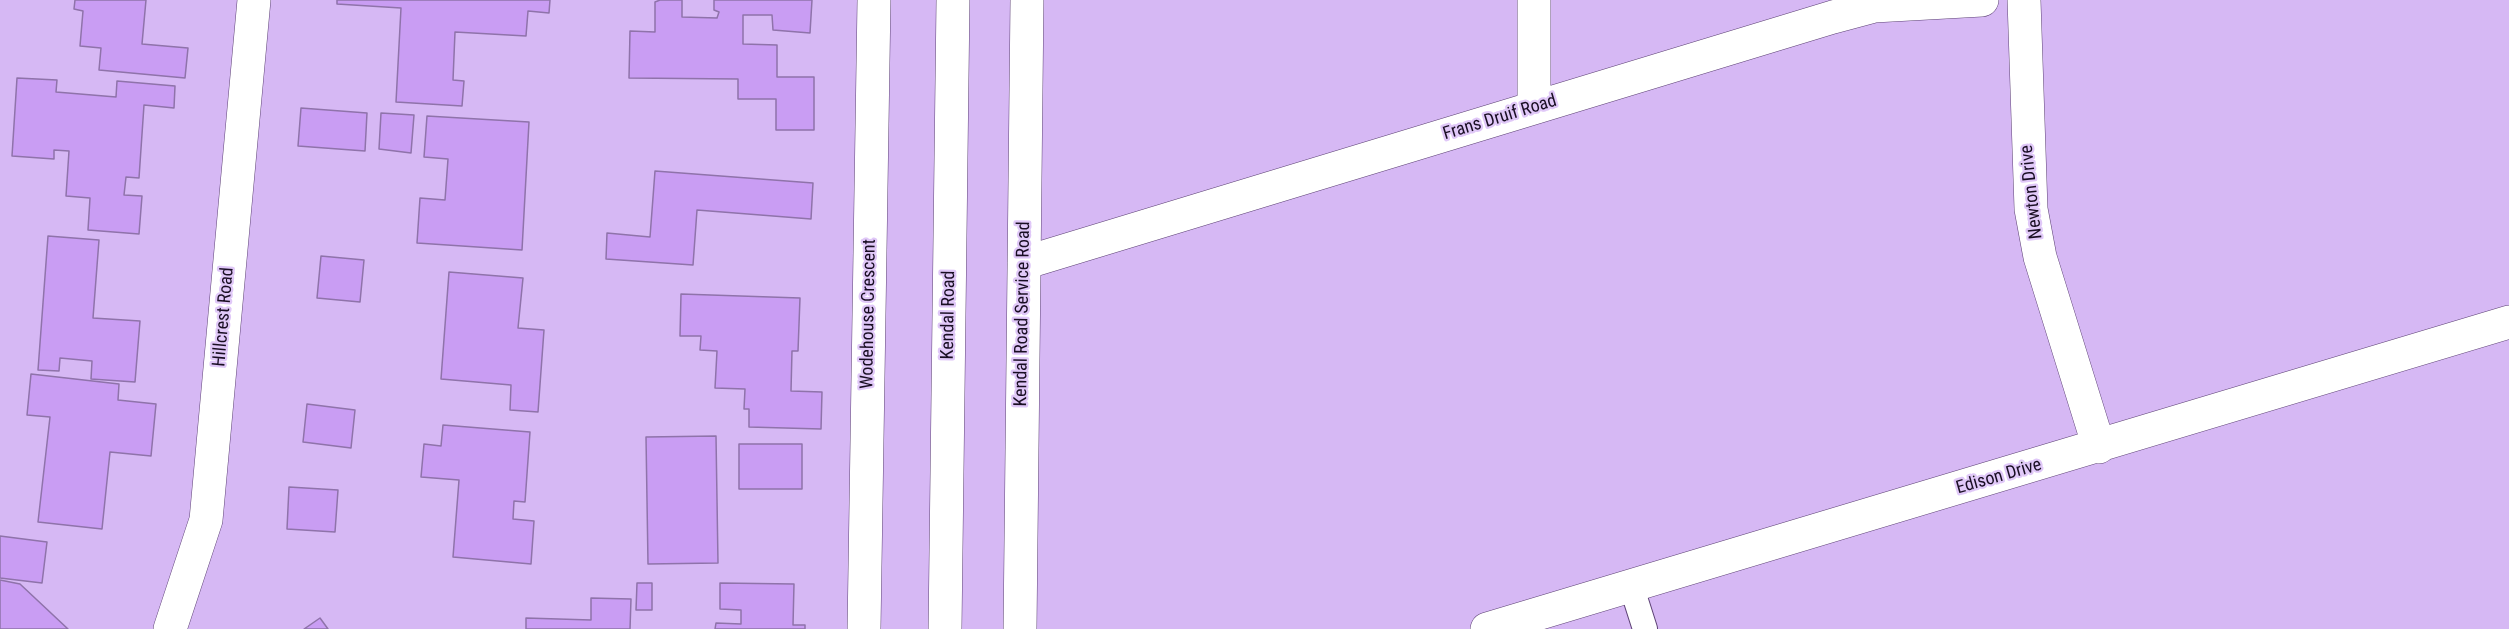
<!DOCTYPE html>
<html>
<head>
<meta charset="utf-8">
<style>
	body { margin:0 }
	canvas { display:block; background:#d6b8f4 }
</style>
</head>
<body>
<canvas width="2509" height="629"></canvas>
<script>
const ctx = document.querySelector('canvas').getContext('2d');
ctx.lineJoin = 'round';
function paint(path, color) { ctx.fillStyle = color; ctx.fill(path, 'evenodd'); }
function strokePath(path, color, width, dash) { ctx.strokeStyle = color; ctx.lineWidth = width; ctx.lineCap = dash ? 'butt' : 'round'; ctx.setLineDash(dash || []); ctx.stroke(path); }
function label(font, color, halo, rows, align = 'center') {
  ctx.font = font + ' "Roboto Condensed",sans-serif'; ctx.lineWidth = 4.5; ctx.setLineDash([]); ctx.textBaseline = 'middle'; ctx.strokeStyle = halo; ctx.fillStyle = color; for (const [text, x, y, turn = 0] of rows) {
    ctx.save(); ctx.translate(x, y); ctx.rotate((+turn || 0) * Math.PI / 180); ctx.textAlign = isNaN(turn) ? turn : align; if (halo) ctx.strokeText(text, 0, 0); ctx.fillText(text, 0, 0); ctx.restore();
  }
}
const building = new Path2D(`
	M75 0H146L142 44 188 48 185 78 99 70 101 48 80 46 83 11 74 9Z
	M337 0H550L549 13 528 11 526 36 455 32 453 80 464 81 462 106 396 102 401 8 337 4Z
	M660 0H682V17L717 18 719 12 714 10V0H812L810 33 773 30 772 15H743V44L777 45V77H814V130H776V99H738V79L629 78 630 31 655 32V2Z
	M17 78 57 80 56 92 116 97 117 81 175 86 174 108 144 105 139 178 126 177 124 195 142 196 139 234 88 230 90 198 66 196 69 151 54 150V159L12 156Z
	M301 108 367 113 365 151 298 146Z
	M381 113 414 115 411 153 379 149Z
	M427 116 529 122 522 250 417 243 420 198 445 200 448 159 424 157Z
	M655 171 813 183 811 219 697 210 693 265 606 259 607 233 650 237Z
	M48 236 99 240 93 318 140 321 135 382 91 379 92 361 60 358 59 371 38 370Z
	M321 256 364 260 360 302 317 298Z
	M449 272 523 278 518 328 544 330 538 412 510 410 511 385 441 379Z
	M681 294 800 298 798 351H792L791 391 822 392 821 429 749 427V409H744L745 389 715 388 717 351 700 350 701 336H680Z
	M31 374 119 384 118 400 156 404 151 456 110 452 102 529 38 522 50 417 27 415Z
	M307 404 355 410 351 448 303 442Z
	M443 425 530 432 525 502 514 501 513 519 534 521 531 564 453 557 459 480 421 477 424 444 441 446Z
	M716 436 718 563 648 564 646 437Z
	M739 444H802V489H739Z
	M289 487 338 490 335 532 287 529Z
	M0 536 47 542 42 583 0 578Z
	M0 580 20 584 68 629H0Z
	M637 583H652V610H636Z
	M720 583 794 584 793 625H805V629H715L716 623 741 624V610L720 609Z
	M591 598 631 599 630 629H526V618L591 620Z
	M320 618 328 629H304Z`);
paint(building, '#c99df3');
strokePath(building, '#8f73aa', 1.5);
const service = new Path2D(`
	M1631 585 1645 629`);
const minor = new Path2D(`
	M2024 0 2031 209 2040 257 2099 447
	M1534 107V0
	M1024 263 1833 17 1874 6 1982 0
	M170 629 206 520 254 0
	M864 629 874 0
	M1020 629 1027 0
	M1487 629 2509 322`);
const secondary = new Path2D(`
	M945 629 953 0`);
strokePath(service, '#5d4275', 26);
strokePath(minor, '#5d4275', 34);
strokePath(secondary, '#5d4275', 34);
strokePath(service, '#fff', 24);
strokePath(minor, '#fff', 33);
strokePath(secondary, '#fff', 33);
label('18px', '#190e23', '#e0c8f8', [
	["Frans Druif Road",1500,118,-17],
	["Newton Drive",2032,192,-96],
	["Wodehouse Crescent",869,314,-89],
	["Kendal Road Service Road",1023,314,-89],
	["Kendal Road",949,315,-89],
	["Hillcrest Road",224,317,-85],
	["Edison Drive",1999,477,-16]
]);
</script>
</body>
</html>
